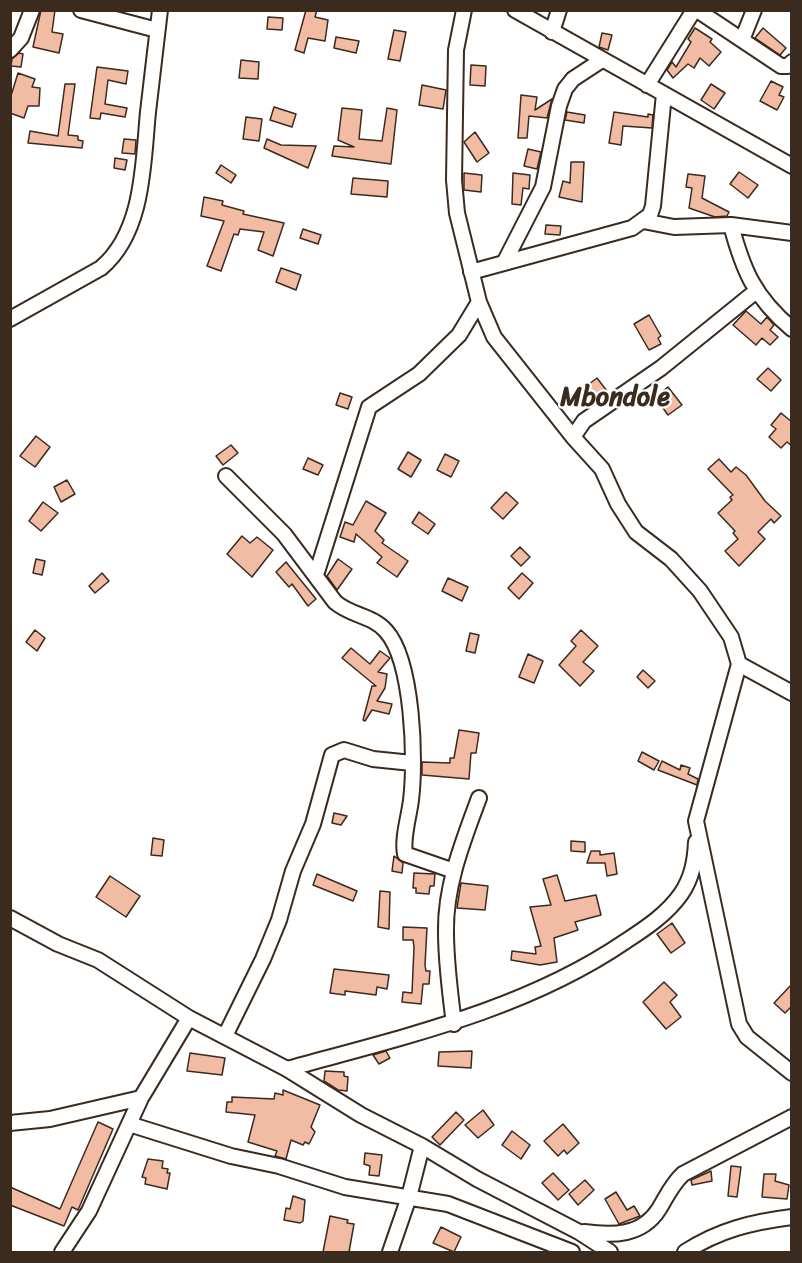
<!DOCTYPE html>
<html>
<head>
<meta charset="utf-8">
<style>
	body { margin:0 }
	#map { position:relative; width:802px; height:1263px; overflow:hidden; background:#fff; font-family:Sriracha,sans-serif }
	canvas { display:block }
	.frame { position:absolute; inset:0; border:12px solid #3b2a1e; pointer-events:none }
</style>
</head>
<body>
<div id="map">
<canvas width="802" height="1263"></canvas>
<div class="frame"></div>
</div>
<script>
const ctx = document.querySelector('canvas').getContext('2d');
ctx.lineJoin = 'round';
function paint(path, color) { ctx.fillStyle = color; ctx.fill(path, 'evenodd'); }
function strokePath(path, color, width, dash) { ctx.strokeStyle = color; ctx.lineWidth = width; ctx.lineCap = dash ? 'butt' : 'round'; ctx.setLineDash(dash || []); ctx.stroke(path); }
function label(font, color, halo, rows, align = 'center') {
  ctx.font = font + ' Sriracha,sans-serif'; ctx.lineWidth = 4.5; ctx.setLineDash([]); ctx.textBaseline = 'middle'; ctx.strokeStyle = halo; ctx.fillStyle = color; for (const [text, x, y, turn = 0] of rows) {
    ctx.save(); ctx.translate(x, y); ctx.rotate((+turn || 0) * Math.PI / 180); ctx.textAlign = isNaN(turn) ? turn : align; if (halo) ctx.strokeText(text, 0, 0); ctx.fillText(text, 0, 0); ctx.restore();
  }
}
const building = new Path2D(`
	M41 10H55L52 32 63 34 59 53 33 47Z
	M306 10H317L315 17 328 20 325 41 308 38 304 53 295 50Z
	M268 17 283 18 282 30 267 29Z
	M695 28 712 39 710 42 721 52 709 66 700 58 694 68 688 64 673 78 667 70 672 62 676 67 691 42 688 39Z
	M763 28 786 48 780 55 755 38Z
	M394 30 406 32 400 61 388 59Z
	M602 33 612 35 608 50 599 47Z
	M336 37 359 41 356 53 334 48Z
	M19 53 23 54 21 67 11 66 12 59Z
	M241 60 259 62 258 79 239 78Z
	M471 65 486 66 485 86 470 85Z
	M97 67 128 71 126 84 108 80 105 104 127 108 125 117 101 113 100 119 90 118Z
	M18 73 35 79 32 87 40 88 39 106H28L24 118 10 113V99Z
	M771 81 783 87 779 95 784 97 777 110 760 101Z
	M65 84H75L68 135 78 136V140L83 141 82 148 28 143 30 131 58 136Z
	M711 84 725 93 714 109 701 100Z
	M422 85 446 90 443 109 419 105Z
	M521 95 537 97 535 110 552 99 547 118 529 116 527 138H518Z
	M274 107 296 114 292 127 270 120Z
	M342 108 362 110 359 139 382 141 387 108 397 110 391 164 332 156 334 146 354 147 338 140Z
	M567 112 585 115 584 123 565 120Z
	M614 112 648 117V114L653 115 652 128 623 126 621 145 609 143Z
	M246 117 262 119 259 141 243 139Z
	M475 132 489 153 477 162 464 142Z
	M124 139 136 140 135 154 122 153Z
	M267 139 281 145 316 146 308 168 264 148Z
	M528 149 541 152 537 169 524 166Z
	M115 158 127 160 125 170 114 168Z
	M571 162H584L582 202 559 197 563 181 570 183Z
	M221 165 236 175 231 183 216 173Z
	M739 172 758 185 748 198 730 184Z
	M464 173 482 175 481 192 464 190Z
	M513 173 530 175 529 189 523 188 521 205 512 204Z
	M688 174 705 176 702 198 729 212 727 216 715 217 689 208 692 188 686 187Z
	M353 178 388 181 387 197 351 194Z
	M204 197 223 201 222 205 244 211 243 214 284 223 273 256 258 250 264 232 240 229 238 235 234 234 221 271 207 266 224 221 201 216Z
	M546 225 561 226 560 235 545 234Z
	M303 229 321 235 318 244 300 238Z
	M281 268 301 275 296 290 276 282Z
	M746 311 761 324 767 317 774 325 770 330 778 337 770 345 762 338 756 345 733 325Z
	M649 315 661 336 658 338 661 344 649 350 634 324Z
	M768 368 781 380 771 391 757 379Z
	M597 378 607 391 594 402 584 388Z
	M668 387 682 405 668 415 655 397Z
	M340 393 352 397 348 409 336 405Z
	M781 413 792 422V446L787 442 781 448 769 437 776 429 771 425Z
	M36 436 50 447 35 467 20 456Z
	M231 445 238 453 223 465 216 456Z
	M408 452 421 460 411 477 398 469Z
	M445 454 459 461 451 477 437 470Z
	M308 458 323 465 318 475 303 469Z
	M719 459 731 472 736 467 746 475 765 501 781 516 774 523 771 519 758 532 765 539 739 566 725 551 738 539 733 533 735 531 718 513 732 500 730 497 733 495 708 469Z
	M67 480 75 494 61 502 54 487Z
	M506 492 518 503 503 519 491 508Z
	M366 501 386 513 375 531 384 540 382 543 408 561 397 577 377 563 382 557 356 534 354 542 340 537 345 522 353 525Z
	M43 502 58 513 41 531 29 521Z
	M419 512 435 524 428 534 412 523Z
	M242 536 250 543 257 537 273 550 252 577 227 554Z
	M520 547 530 557 521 566 511 556Z
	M36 559 45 561 42 575 33 573Z
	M338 559 352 569 337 590 327 576Z
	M286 562 316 599 308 606 292 584 289 587 276 572Z
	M102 573 109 581 95 593 89 586Z
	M522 573 533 583 519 599 508 588Z
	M448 578 468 587 462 601 442 591Z
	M35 630 45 638 37 651 26 642Z
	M581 630 598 646 583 662 594 671 580 686 559 665 576 646 571 641Z
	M470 633 479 635 475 653 466 651Z
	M351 648 370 664 380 651 390 658 378 672 387 674 385 688 377 701 392 704 389 714 372 710 365 721 363 720 372 686H376L342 658Z
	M528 654 543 661 534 683 519 677Z
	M643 670 655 681 648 688 637 677Z
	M459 730 479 733 476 753H471L469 779 422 775V762L450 763V758H454Z
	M642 752 659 761 654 770 638 761Z
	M662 761 680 770 681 765 690 768 688 774 698 779 697 785 658 770Z
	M334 813 347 816 341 825 332 823Z
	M153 838 164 840 162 856 151 855Z
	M571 841 585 842V852L571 851Z
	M591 851H600V855L614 853 617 874 607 876 605 863H587Z
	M394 856 403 863 402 873 392 871Z
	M414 873 435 874 434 886H430L429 894 416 893V888H413Z
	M317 874 357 891 353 901 313 885Z
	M557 875 565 901 596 895 601 915 575 922 578 930 554 938 557 962 540 965 511 960 512 951 536 954 535 947 541 946 530 907 551 905 543 879Z
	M110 876 140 896 126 917 96 897Z
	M461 883 488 886 485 910 457 908Z
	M380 891 390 892 389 929 378 927Z
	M672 923 685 943 671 953 657 934Z
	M403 927 427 928 425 965 426 971H430L429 984H423L421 1004 402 1002 403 992 412 993 414 947 413 940H403Z
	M334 969 389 975 387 989 377 987 376 995 345 991V995L330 993Z
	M664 982 677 995 670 1002 681 1017 666 1029 643 1002Z
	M792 984V1006L785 1013 774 1003Z
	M386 1051 390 1058 379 1064 373 1055Z
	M472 1051 471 1068 438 1066 439 1052Z
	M190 1053 225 1058 222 1075 187 1071Z
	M325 1071 344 1072V1076L348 1077 347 1091 338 1090 324 1081Z
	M283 1090 320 1105 311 1127 315 1132 309 1144 305 1142 303 1145 291 1140 286 1159 275 1156 277 1151 248 1142 255 1115 226 1112 227 1102H232V1097L274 1099 275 1093 283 1095Z
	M483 1110 494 1125 478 1138 465 1125Z
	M456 1112 464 1120 440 1145 432 1137Z
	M98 1122 113 1129 78 1210 72 1207 64 1226 10 1205V1187L60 1209Z
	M563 1124 579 1143 567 1154 564 1150 558 1156 544 1141Z
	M512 1131 530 1145 521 1159 502 1145Z
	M365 1153 382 1155 379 1176 369 1175 370 1166 364 1164Z
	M148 1159 163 1161 162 1168 168 1169 167 1173H170L167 1189 145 1184 146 1178 142 1177Z
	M731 1166 741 1167 737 1197 728 1196Z
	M711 1171 712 1181 692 1185 691 1180Z
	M553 1173 569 1190 558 1200 542 1183Z
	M764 1174H776L775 1181 789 1185 787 1199 762 1197Z
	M585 1180 594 1190 578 1205 569 1194Z
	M616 1192 627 1210 634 1206 640 1216 619 1224 605 1199Z
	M293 1196 305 1200 303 1221 300 1223 284 1220 286 1208 290 1209Z
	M330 1216 348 1220 347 1223 354 1224 349 1252H323Z
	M441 1227 461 1237 454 1252 433 1243Z`);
paint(building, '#f1bba4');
strokePath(building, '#3b2a1e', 1.5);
const street = new Path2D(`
	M81 10 157 30
	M464 10 456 50 454 180 457 213 479 302 494 337 573 437 602 469 618 504 636 532 671 559 700 591 731 637 739 664 696 821 739 1024 747 1037 792 1073
	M515 10 792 166
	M697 10 781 66H788L792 62
	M552 32 559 10
	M742 40 754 10
	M10 50 21 38 32 10
	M647 85 694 10
	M643 221 674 227 731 225 792 233
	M731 225C743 270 754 297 792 329
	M504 263 543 187 559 106 565 89 573 79 602 60
	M471 272 632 228 650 215 653 206 664 94
	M10 319 101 268C144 232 143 163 148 112 152 78 156 44 160 10
	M573 437 584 421 661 368 755 292
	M226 476 284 534 335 602C351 616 372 615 386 631 413 661 416 760 411 800 409 817 402 838 405 854L454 871
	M316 575 369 407 419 374 459 335 479 302
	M739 664 792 693
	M10 918 58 944 98 960 189 1018 287 1069 361 1115 422 1146 477 1179 579 1232 610 1252
	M454 1024C450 993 446 963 446 932 445 886 463 841 479 798
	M225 1036 263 959 279 920 293 871 313 824 332 755 344 750 373 759 412 763
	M287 1069C403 1037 525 1010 626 941 646 928 667 914 681 894 692 878 695 861 696 842
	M10 1123 50 1119 141 1098
	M129 1124 231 1156 279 1166 345 1187 448 1204 572 1252
	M584 1232C613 1236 642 1236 659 1209 667 1196 672 1184 683 1174L792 1117
	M62 1252 89 1211 141 1098 189 1018
	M390 1252 409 1197 422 1146
	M685 1252C719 1230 752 1222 792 1217`);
strokePath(street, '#3b2a1e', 18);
strokePath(street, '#fff', 14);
label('bold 26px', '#3b2a1e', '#fff', [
	["Mbondole",615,398]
]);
</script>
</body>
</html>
